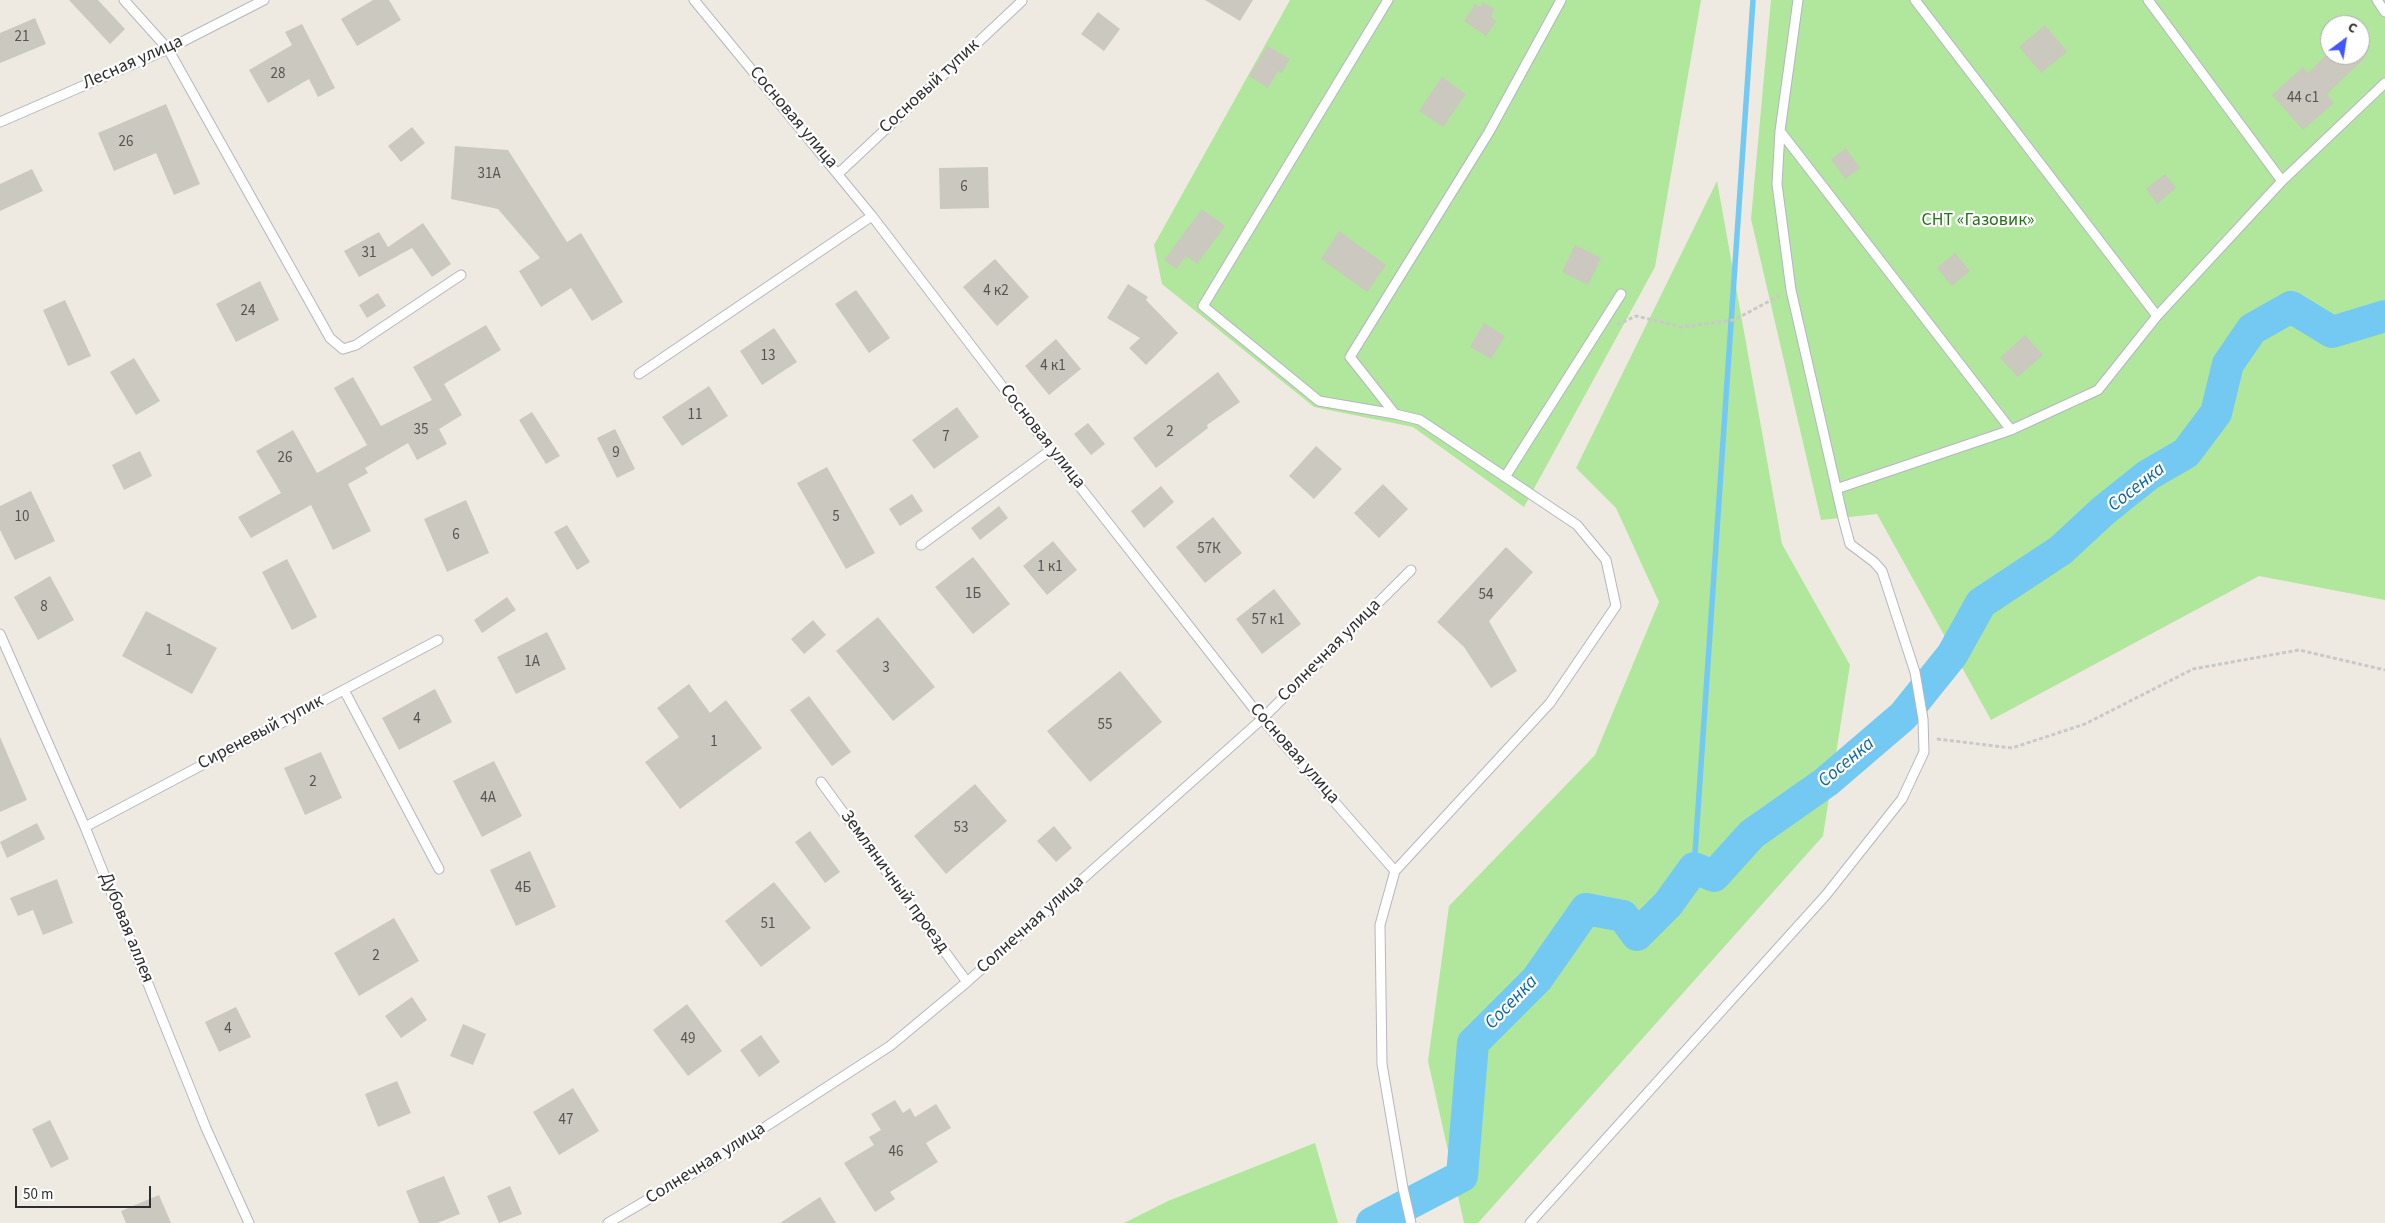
<!DOCTYPE html>
<html>
<head>
<meta charset="utf-8">
<style>
	body { margin:0 }
	#map { position:relative; width:2385px; height:1223px; overflow:hidden; background:#efeae1; font-family:"Source Sans 3",sans-serif }
	canvas { display:block }
	.north { position:absolute; left:2320px; top:15px; width:50px; height:50px; box-sizing:border-box; background:#fff; border:1px solid #ababab; border-radius:50%; rotate:31deg; font-size:14px; font-weight:700; line-height:20px; text-align:center; color:#2e2e2e }
	.north::after { content:''; display:block; margin:auto; width:18px; height:22px; background:#3f57fe; clip-path:polygon(50% 0,100% 100%,50% 72%,0 100%) }
	.scale { position:absolute; left:15px; top:1186px; width:136px; height:22px; box-sizing:border-box; border:2px solid #2e2e2e; border-top:0; padding-left:6px; font-size:15px; line-height:18px; white-space:nowrap; color:#2e2e2e; -webkit-text-stroke:4px #fff; paint-order:stroke }
</style>
</head>
<body>
<div id="map">
<canvas width="2385" height="1223"></canvas>
<div class="north">С</div>
<div class="scale">50 m</div>
</div>
<script>
const ctx = document.querySelector('canvas').getContext('2d');
ctx.lineJoin = 'round';
function paint(path, color) { ctx.fillStyle = color; ctx.fill(path, 'evenodd'); }
function strokePath(path, color, width, dash) { ctx.strokeStyle = color; ctx.lineWidth = width; ctx.lineCap = dash ? 'butt' : 'round'; ctx.setLineDash(dash || []); ctx.stroke(path); }
function label(font, color, halo, rows, align = 'center') {
  ctx.font = font + ' "Source Sans 3",sans-serif'; ctx.lineWidth = 4.5; ctx.setLineDash([]); ctx.textBaseline = 'middle'; ctx.strokeStyle = halo; ctx.fillStyle = color; for (const [text, x, y, turn = 0] of rows) {
    ctx.save(); ctx.translate(x, y); ctx.rotate((+turn || 0) * Math.PI / 180); ctx.textAlign = isNaN(turn) ? turn : align; if (halo) ctx.strokeText(text, 0, 0); ctx.fillText(text, 0, 0); ctx.restore();
  }
}
paint(new Path2D(`
	M1290 0H1701L1655 267 1524 507 1413 427 1314 407 1162 284 1154 245Z
	M1771 0H2385V600L2259 576 1991 720 1877 514 1821 520 1751 219ZM2330 25H2360V55H2330Z
	M1717 181 1782 544 1850 665 1823 836 1478 1223H1464L1428 1061 1449 906 1595 755 1659 602 1616 508 1576 468Z
	M1315 1143 1338 1223H1124L1168 1201Z`), '#b1e69d');
strokePath(new Path2D(`
	M1694 868 1753 0`), '#73c9f2', 5.5);
strokePath(new Path2D(`
	M1372 1223 1462 1176 1473 1043 1537 979 1586 909 1623 916 1637 935 1668 904 1694 868 1714 876 1752 834 1826 782 1903 716 1952 655 1981 603 2061 550 2103 511 2148 475 2186 453 2216 413 2228 364 2252 329 2291 307 2332 332 2385 316`), '#73c9f2', 32);
paint(new Path2D(`
	M69 0H98L125 29 110 44Z
	M373 0H389L401 20 357 46 341 19Z
	M1205 0H1253L1240 21Z
	M1483 2 1494 9 1491 17 1496 21 1486 36 1464 21 1475 4 1480 7Z
	M1098 12 1120 29 1104 51 1081 34Z
	M35 18 46 44 0 63V33Z
	M302 24 335 88 318 97 309 79 268 103 249 70 292 45 285 32Z
	M2045 25 2067 52 2041 73 2019 47Z
	M1267 46 1290 59 1281 73 1278 71 1268 88 1249 76Z
	M2326 55H2368L2327 94 2334 103 2303 130 2272 95 2303 67 2308 73Z
	M1442 77 1466 94 1443 127 1419 111Z
	M166 104 200 184 174 195 156 153 114 171 98 133Z
	M412 127 425 143 401 162 388 146Z
	M455 146 508 150 567 242 581 233 623 302 592 321 571 288 541 307 519 271 540 258 498 209 451 199Z
	M1846 148 1860 168 1845 179 1831 159Z
	M988 167 989 208 940 209 939 168Z
	M32 169 43 191 0 211V184Z
	M2165 174 2176 188 2157 204 2146 189Z
	M1202 209 1225 226 1197 264 1186 256 1176 269 1164 260Z
	M423 223 451 264 432 277 412 248 359 277 344 251 379 232 388 247Z
	M1339 231 1386 265 1367 292 1321 259Z
	M1575 245 1601 258 1588 285 1562 272Z
	M1955 253 1970 271 1952 286 1937 268Z
	M995 259 1029 297 997 326 963 287Z
	M260 281 279 320 236 342 216 304Z
	M1128 284 1148 297 1146 300 1178 333 1146 365 1129 348 1140 338 1107 318Z
	M856 290 890 338 869 353 835 304Z
	M378 293 386 306 367 318 359 305Z
	M65 300 91 356 68 366 43 310Z
	M1484 323 1505 336 1491 359 1470 347Z
	M486 325 501 350 444 384 462 415 439 429 447 444 417 460 408 443 365 468 368 473 348 484 371 531 333 550 311 505 251 538 238 517 281 493 256 451 293 430 317 473 367 445 334 388 353 377 381 426 432 400 413 367Z
	M774 328 797 362 762 385 740 351Z
	M2025 335 2043 355 2018 377 2000 358Z
	M1056 339 1081 369 1049 395 1025 366Z
	M134 358 160 401 136 415 110 372Z
	M1218 372 1240 402 1207 425 1208 428 1156 468 1133 438Z
	M709 386 728 416 682 446 662 417Z
	M957 407 979 437 934 469 912 440Z
	M532 412 560 456 546 464 519 420Z
	M1088 423 1105 444 1091 455 1074 434Z
	M615 429 635 469 617 478 597 438Z
	M1316 446 1342 469 1314 499 1289 476Z
	M140 451 152 476 124 490 112 465Z
	M827 467 875 553 846 569 797 483Z
	M1383 484 1408 509 1379 538 1354 513Z
	M1161 486 1174 502 1144 528 1131 511Z
	M31 491 55 541 15 560 0 530V506Z
	M912 494 923 511 900 526 889 509Z
	M466 500 489 553 447 572 424 519Z
	M999 506 1008 518 980 540 971 528Z
	M1213 517 1242 553 1205 583 1176 547Z
	M567 525 590 562 577 570 554 532Z
	M1053 541 1077 570 1047 595 1023 566Z
	M1506 547 1533 572 1489 621 1517 671 1491 688 1464 647 1437 622Z
	M973 557 1010 604 973 634 935 587Z
	M287 559 317 617 292 630 262 572Z
	M50 576 74 620 38 640 14 597Z
	M1274 589 1301 624 1262 654 1236 619Z
	M507 597 516 610 482 633 474 620Z
	M146 611 217 648 192 694 122 656Z
	M878 617 935 687 893 721 836 651Z
	M813 620 826 635 804 654 791 639Z
	M547 632 566 669 516 694 497 657Z
	M1120 671 1162 722 1090 782 1047 731Z
	M689 684 710 713 726 700 762 748 680 809 645 762 679 737 657 708Z
	M435 689 452 722 399 750 382 718Z
	M809 696 851 752 832 766 790 710Z
	M0 737 27 800 0 812Z
	M321 752 342 798 305 815 284 768Z
	M494 761 522 816 482 837 453 781Z
	M975 784 1007 821 946 874 914 836Z
	M37 823 45 839 7 858 0 842Z
	M1054 826 1072 848 1056 862 1037 841Z
	M810 831 840 872 825 883 795 842Z
	M530 851 556 907 516 926 490 870Z
	M57 879 73 923 43 935 33 910 18 916 10 898Z
	M774 882 811 928 761 967 725 921Z
	M394 918 419 961 359 996 334 953Z
	M412 997 427 1020 401 1038 385 1016Z
	M687 1004 722 1051 688 1076 653 1030Z
	M236 1007 251 1037 219 1052 205 1022Z
	M463 1024 486 1034 473 1065 450 1056Z
	M761 1035 780 1062 759 1077 740 1050Z
	M397 1081 411 1113 378 1127 365 1094Z
	M573 1088 599 1131 559 1155 533 1112Z
	M895 1100 903 1113 910 1108 915 1117 936 1104 951 1128 926 1143 938 1162 890 1192 895 1199 875 1212 844 1163 874 1145 869 1137 881 1130 871 1114Z
	M50 1120 69 1159 51 1168 32 1129Z
	M444 1176 460 1214 437 1223H419L406 1191Z
	M510 1186 522 1214 499 1223 487 1196Z
	M159 1195 171 1223H126L121 1211Z
	M820 1197 836 1223H780Z`), '#cbc8bf');
const lane = new Path2D(`
	M124 0 168 49 330 338 343 349 356 345 461 275
	M694 0 872 216 1051 450 1262 719 1395 871
	M1388 0 1203 306 1319 401 1395 414
	M1915 0 2157 316
	M2148 0 2282 181
	M2377 0 2385 12
	M0 122 168 49 264 0
	M1780 131 2011 430
	M839 173 1022 1
	M639 374 872 216
	M1505 477 1621 294
	M1836 489 2011 430 2098 390 2157 316 2282 181 2385 83
	M921 545 1051 450
	M0 634 85 827 206 1128 249 1223
	M344 690 439 869
	M821 782 967 982
	M85 827 438 640
	M608 1223 705 1166 890 1046 967 982 1262 719 1411 570
	M1411 1223 1403 1188 1382 1064 1380 925 1395 871 1550 703 1616 606 1606 560 1577 525 1420 420 1395 414 1350 357 1489 132 1561 0
	M1530 1223 1826 895 1902 799 1924 752 1923 719 1915 672 1882 571 1874 562 1850 544 1843 518 1791 290 1777 184 1780 131 1798 0`);
strokePath(lane, '#b4b6c1', 11);
strokePath(new Path2D(`
	M1617 325 1636 316 1682 327 1734 320 1779 296
	M1937 739 2012 748 2085 724 2193 669 2299 650 2385 670`), '#c9c9c9', 3, [4, 2.5]);
strokePath(lane, '#fff', 9);
label('15px', '#555452', null, [
	["21",22,38],
	["28",278,75],
	["44 с1",2303,99],
	["26",126,143],
	["31А",489,175],
	["6",964,188],
	["31",369,254],
	["4 к2",996,292],
	["24",248,312],
	["13",768,357],
	["4 к1",1053,367],
	["11",695,416],
	["35",421,431],
	["2",1170,433],
	["7",946,438],
	["9",616,454],
	["26",285,459],
	["10",22,518],
	["5",836,518],
	["6",456,536],
	["57К",1209,550],
	["1 к1",1050,568],
	["1Б",973,595],
	["54",1486,596],
	["8",44,608],
	["57 к1",1268,621],
	["1",169,652],
	["1А",532,663],
	["3",886,669],
	["4",417,720],
	["55",1105,726],
	["1",714,743],
	["2",313,783],
	["4А",488,799],
	["53",961,829],
	["4Б",523,889],
	["51",768,925],
	["2",376,957],
	["4",228,1030],
	["49",688,1040],
	["47",566,1121],
	["46",896,1153]
]);
label('18px', '#2e2e2e', '#fff', [
	["Лесная улица",133,63,-24],
	["Сосновый тупик",930,87,-43],
	["Сосновая улица",793,118,50],
	["Сосновая улица",1042,437,52],
	["Солнечная улица",1330,651,-45],
	["Сиреневый тупик",261,733,-28],
	["Сосновая улица",1294,754,49],
	["Земляничный проезд",894,882,54],
	["Солнечная улица",1031,925,-42],
	["Дубовая аллея",126,928,68],
	["Солнечная улица",706,1164,-32]
]);
label('18px', '#267019', '#fff', [
	["СНТ «Газовик»",1978,221]
]);
label('italic 19px', '#0a67a6', '#fff', [
	["Сосенка",2137,488,-38],
	["Сосенка",1847,763,-40],
	["Сосенка",1512,1003,-46]
]);
</script>
</body>
</html>
